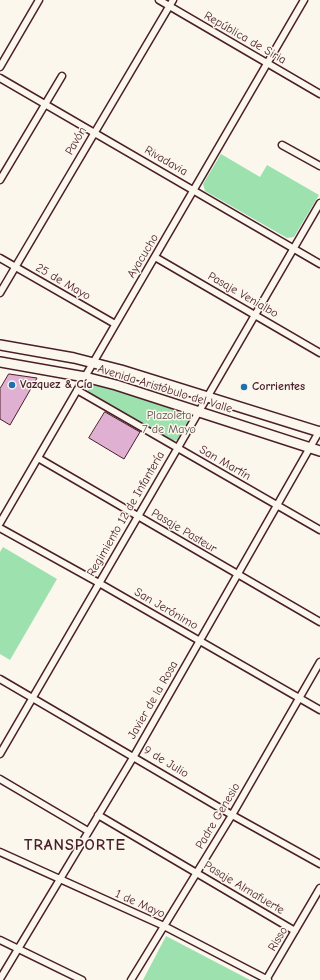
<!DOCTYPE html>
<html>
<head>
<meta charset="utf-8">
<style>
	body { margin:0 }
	canvas { display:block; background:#fbf7ec }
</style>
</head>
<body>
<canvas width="320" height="980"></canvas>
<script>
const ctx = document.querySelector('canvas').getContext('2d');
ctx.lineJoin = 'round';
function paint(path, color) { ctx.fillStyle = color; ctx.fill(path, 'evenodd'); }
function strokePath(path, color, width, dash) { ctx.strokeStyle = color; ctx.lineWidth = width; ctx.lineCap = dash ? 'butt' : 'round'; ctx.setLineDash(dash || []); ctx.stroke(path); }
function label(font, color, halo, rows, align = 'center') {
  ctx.font = font + ' "Comic Neue",sans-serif'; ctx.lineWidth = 3; ctx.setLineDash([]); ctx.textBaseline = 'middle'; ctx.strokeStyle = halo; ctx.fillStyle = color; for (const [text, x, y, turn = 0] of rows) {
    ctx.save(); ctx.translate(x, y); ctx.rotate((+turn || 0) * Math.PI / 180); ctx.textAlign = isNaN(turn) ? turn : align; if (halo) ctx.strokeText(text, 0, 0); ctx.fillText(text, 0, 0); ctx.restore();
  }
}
paint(new Path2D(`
	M221 154 260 177 267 165 319 195 294 237 287 238 205 191 203 184Z
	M89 384 115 389 186 414 189 421 178 440 171 441 89 393 87 387Z
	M3 547 57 579 10 660 0 654V552Z
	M166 936 250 980H143Z`), '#9de2ae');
const building = new Path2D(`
	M9 374 37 378 10 425 0 419V389Z
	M105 412 140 432 124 459 89 438Z`);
paint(building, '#dfb0d1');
strokePath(building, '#4a1f2b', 1);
const minor = new Path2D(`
	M159 0 320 94
	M0 67 39 0
	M0 78 320 264
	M282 145 320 166
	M0 180 62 76
	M155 257 320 353
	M0 258 115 324
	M0 293 173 0
	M77 390 320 530
	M38 458 320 622
	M0 523 304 0
	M0 528 99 583 320 710
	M0 679 232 815 320 864
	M0 754 320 203
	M0 779 88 831
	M98 815 295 931
	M0 852 164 926 268 980
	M0 940 82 980
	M0 979 134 756 320 430
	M131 980 232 815 320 662
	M266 980 320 888`);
const secondary = new Path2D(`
	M0 345 74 358 121 370 320 432
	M0 362 85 377 116 385 320 451`);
strokePath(minor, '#4a1f2b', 9);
strokePath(secondary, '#4a1f2b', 12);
strokePath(minor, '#fbf7ec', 6);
strokePath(secondary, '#fbf7ec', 9);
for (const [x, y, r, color] of [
	[12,385,4,"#1f6fb2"],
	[244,387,4,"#1f6fb2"]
]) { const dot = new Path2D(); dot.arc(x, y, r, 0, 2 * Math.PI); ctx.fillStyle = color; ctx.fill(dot); strokePath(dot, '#fbf7ec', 1.5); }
label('12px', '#4a1f2b', '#fbf7ec', [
	["República de Siria",245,38,30],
	["Pavón",76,141,-60],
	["Rivadavia",166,161,30],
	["Ayacucho",143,256,-59],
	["25 de Mayo",63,282,30],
	["Pasaje Venialbo",243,295,30],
	["Avenida Aristóbulo del Valle",165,389,17],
	["San Martín",225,463,30],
	["Regimiento 12 de Infantería",126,514,-60],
	["Pasaje Pasteur",184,531,31],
	["San Jerónimo",166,609,30],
	["Javier de la Rosa",153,700,-60],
	["9 de Julio",166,762,31],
	["Padre Genesio",218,816,-59],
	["Pasaje Almafuerte",244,888,31],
	["1 de Mayo",140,904,24],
	["Risso",278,939,-59]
]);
label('bold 12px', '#4a1f2b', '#fbf7ec', [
	["Vazquez & Cía",20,385],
	["Corrientes",252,387]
], 'left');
label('12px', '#5f504c', '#fbf7ec', [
	["Plazoleta",169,416],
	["7 de Mayo",169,430]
]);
ctx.letterSpacing = '1px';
label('bold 16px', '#4a1f2b', '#fbf7ec', [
	["TRANSPORTE",75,845]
]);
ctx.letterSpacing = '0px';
</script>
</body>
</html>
